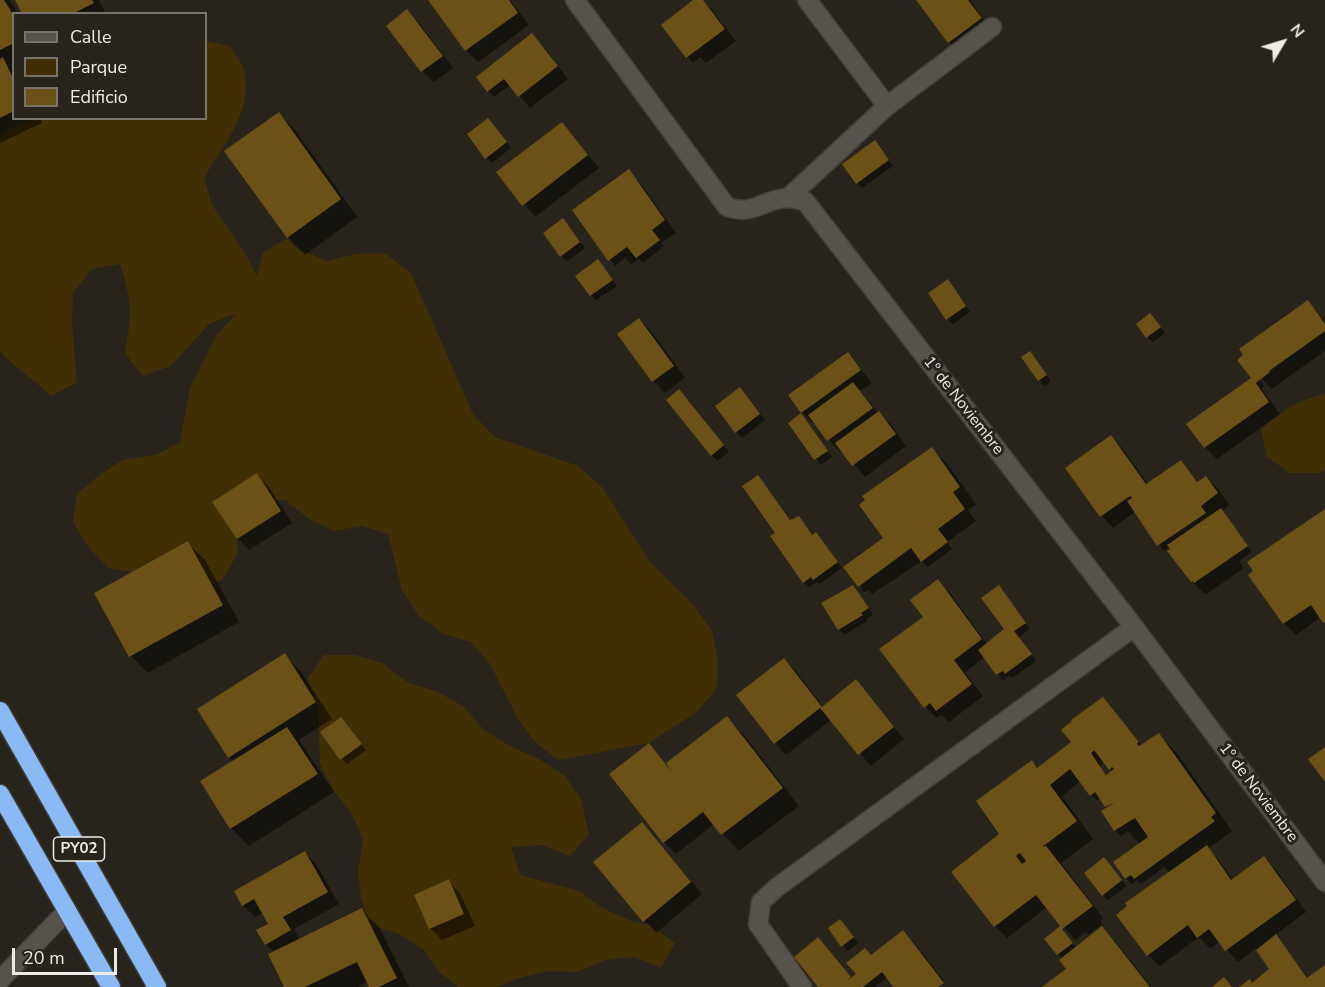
<!DOCTYPE html>
<html>
<head>
<meta charset="utf-8">
<style>
	body { margin:0 }
	#map { position:relative; width:1325px; height:987px; overflow:hidden; background:#28241c; font-family:"Nunito Sans",sans-serif }
	canvas { display:block }
	.legend { position:absolute; left:12px; top:12px; width:195px; height:108px; box-sizing:border-box; background:#28241c; border:2px solid #77746d; margin:0; padding:8px 10px; list-style:none; font-size:18px; color:#edebe6 }
	.legend li { display:flex; align-items:center; gap:12px; height:30px }
	.legend b { width:30px; border:2px solid #77746d }
	.north { position:absolute; left:1253px; top:12px; width:60px; height:60px; -webkit-text-stroke:4px #28241c; paint-order:stroke; rotate:52deg; font-size:16px; font-weight:700; line-height:24px; text-align:center; color:#edebe6 }
	.north::after { content:''; display:block; margin:auto; width:21px; height:27px; background:#edebe6; clip-path:polygon(50% 0,100% 100%,50% 72%,0 100%) }
	.scale { position:absolute; left:12px; top:948px; width:105px; height:27px; box-sizing:border-box; border:3px solid #edebe6; border-top:0; padding-left:8px; font-size:18px; line-height:21px; white-space:nowrap; color:#edebe6; -webkit-text-stroke:4px #28241c; paint-order:stroke }
</style>
</head>
<body>
<div id="map">
<canvas width="1325" height="987"></canvas>
<ul class="legend">
<li><b style="height:8px;background:#57534a"></b>Calle</li>
<li><b style="height:16px;background:#402e05"></b>Parque</li>
<li><b style="height:16px;background:#6b5116"></b>Edificio</li>
</ul>
<div class="north">N</div>
<div class="scale">20 m</div>
</div>
<script>
const ctx = document.querySelector('canvas').getContext('2d');
ctx.lineJoin = 'round';
function paint(path, color) { ctx.fillStyle = color; ctx.fill(path, 'evenodd'); }
function strokePath(path, color, width, dash) { ctx.strokeStyle = color; ctx.lineWidth = width; ctx.lineCap = dash ? 'butt' : 'round'; ctx.setLineDash(dash || []); ctx.stroke(path); }
function label(font, color, halo, rows, align = 'center') {
  ctx.font = font + ' "Nunito Sans",sans-serif'; ctx.lineWidth = 6; ctx.setLineDash([]); ctx.textBaseline = 'middle'; ctx.strokeStyle = halo; ctx.fillStyle = color; for (const [text, x, y, turn = 0] of rows) {
    ctx.save(); ctx.translate(x, y); ctx.rotate((+turn || 0) * Math.PI / 180); ctx.textAlign = isNaN(turn) ? turn : align; if (halo) ctx.strokeText(text, 0, 0); ctx.fillText(text, 0, 0); ctx.restore();
  }
}
paint(new Path2D(`
	M206 41 229 46C234 53 242 62 244 70 254 111 223 145 204 178L212 205 245 253 257 276 263 253 287 238 298 249 327 261 355 254 385 253 411 273 473 414 495 437 578 466 602 487 650 562 693 604 712 631 718 659 717 688 698 711 649 743 558 760 534 741 517 717 490 664 471 642 443 634 419 616 402 591 388 534 362 526 334 531 309 519 285 500 256 503 235 523 238 553 222 580 196 589 138 573 109 568 89 548 73 522 77 494 98 476 122 460 156 455 180 442 190 388 217 334 237 313 209 324 171 366 142 376 125 353C132 315 132 301 120 264L92 269 73 293 72 323 77 382 52 396 6 358 0 350V136L11 128 35 119 206 118Z
	M1325 394V470L1319 473H1290L1267 457 1261 430C1282 410 1296 401 1325 394Z
	M324 655H355L383 663 408 683 436 691 463 706 484 730 512 747 539 759 564 775 581 799 589 834 570 856 543 845 511 847 520 875 579 891 604 909 631 921 649 925 675 943 661 968 634 957 606 960 577 972 548 971 519 978 497 987H458L439 972 423 949 399 934 370 925 361 898 358 870 363 840 352 814 334 791 320 764 318 704 307 679Z`), '#402e05');
paint(new Path2D(`
	M0 0H10L18 14H14V118H40L42 123 0 143Z
	M17 0H99L106 14H24Z
	M430 0H510L529 25 478 62 466 50Z
	M696 0H702L711 9 736 41 706 63 700 57 693 63 663 25Z
	M918 0H970L992 31 961 54 949 42Z
	M407 11 419 23 453 68 434 82 422 71Z
	M532 35 544 47 568 79 530 108 510 85 494 97 478 77Z
	M279 114 296 131 357 217 305 255 288 237Z
	M562 124 599 168 535 217 498 172Z
	M493 125 511 148 492 163 487 158Z
	M880 148 893 166 862 188 857 183Z
	M629 171 640 183 676 233 661 243 664 246 643 263 639 259 631 264 625 258 615 266 574 210Z
	M563 220 585 248 567 261 561 256Z
	M598 261 617 286 596 300 591 295Z
	M948 281 970 312 953 324 947 319Z
	M1308 302 1325 322V351L1272 389 1261 378 1260 379 1264 386 1261 388 1280 414 1217 459 1205 447 1188 424 1254 378Z
	M639 320 651 331 685 378 665 393 653 381Z
	M1155 321 1165 333 1153 342 1147 337Z
	M1030 353 1051 381 1045 386 1039 380Z
	M848 354 872 383 860 391 878 413 891 424 906 446 865 477 842 450 840 452 815 423 814 424 802 412 791 396Z
	M740 389 765 420 742 438 736 432Z
	M685 396 729 452 717 461 712 455Z
	M806 421 832 457 821 465 790 423Z
	M1111 437 1122 448 1148 484 1181 462 1199 483 1206 478 1218 489 1229 505 1222 511 1252 552 1239 561 1244 568 1207 594 1203 593 1192 581 1175 543 1164 551 1145 526 1136 511 1113 528 1102 516 1067 468Z
	M932 449 949 466 976 505 968 510 976 521 947 542 952 549 928 567 922 561 872 594 868 590 864 592 845 568 885 538Z
	M257 475 269 487 292 523 249 550 238 538Z
	M763 483 791 521 799 518 813 536 821 539 842 568 820 584 817 582 809 587 804 582 777 533Z
	M1325 511V622L1321 617 1296 635 1284 623Z
	M188 543 205 560 239 622 148 673 131 656Z
	M938 581 950 593 987 644 1006 630 1004 593 1030 629 1019 637 1036 661 1012 678 1009 676 1003 680 985 657 965 672 983 696 949 722 941 715 937 718 925 707V617Z
	M858 593 873 614 866 619 867 621 844 635 839 629Z
	M284 655 301 672 332 719 299 740 334 792 249 846 231 828 202 782 234 762 229 757Z
	M784 660 796 671 823 707 856 681 904 739 871 766 831 720 786 755 775 743Z
	M1103 699 1143 746 1159 735 1176 752 1232 831 1208 849 1218 859 1233 880 1264 858 1276 870 1306 912 1275 935 1309 979 1325 967V987H1242L1253 984 1272 969 1256 948 1238 962 1220 942 1210 948 1199 937 1160 966 1148 955 1170 873 1164 867 1141 884 1137 880 1132 884 1126 878 1140 844 1127 831 1121 836 1115 830 1108 809 1100 798 1097 800 1091 795 1081 781 1062 796 1093 839 1061 863 1103 918 1100 921 1102 924 1088 935 1085 932 1075 940 1047 907 1007 938 995 926 1002 834 1032 762 1039 769 1073 742ZM1105 762 1113 772 1107 776 1100 766Z
	M727 718 744 735 799 806 739 851 714 824 676 854 664 842 611 774 649 745 666 764Z
	M346 724 366 750 347 764 342 759Z
	M642 824 702 894 656 933 595 863Z
	M305 853 316 864 339 904 294 929 300 940 362 910 379 927 409 987H371L368 981 357 987H285L275 953 266 944 270 924 263 912 255 917 243 905Z
	M1104 859 1127 886 1108 900 1103 895Z
	M448 881 460 893 475 926 442 940 431 929 416 896Z
	M845 926 858 943 848 951 830 929Z
	M1102 928 1114 940 1151 987H1044L1068 969 1063 959 1058 954 1065 933 1077 948Z
	M903 932 915 944 944 981 936 987H893L887 977 875 987H820L824 945 852 979 871 957Z`), '#0007');
paint(new Path2D(`
	M0 0H4L14 16V43L0 50Z
	M15 0H92L94 3 72 14H22Z
	M428 0H509L518 13 465 51Z
	M693 0H703L725 29 686 58 661 25Z
	M916 0H968L982 18 948 43Z
	M407 9 443 56 421 72 386 26Z
	M532 33 558 66 518 97 504 79 487 92 476 77Z
	M3 57 14 80V111L0 118V59Z
	M279 112 341 199 287 238 224 151Z
	M488 118 507 142 485 159 467 134Z
	M562 122 588 155 522 206 496 172Z
	M875 140 889 160 856 184 842 164Z
	M629 169 665 220 652 230 660 240 636 258 627 247 608 261 572 210Z
	M563 218 580 242 560 257 543 233Z
	M598 259 613 280 590 296 575 276Z
	M948 279 966 306 946 320 928 293Z
	M1308 300 1325 324V331L1269 371 1270 372 1256 383 1269 402 1204 448 1186 424 1251 378 1237 360 1243 355 1239 349Z
	M1150 313 1161 327 1146 338 1136 324Z
	M639 318 674 366 652 382 617 334Z
	M1030 351 1047 375 1038 381 1021 357Z
	M848 352 861 370 801 413 788 395Z
	M853 382 873 408 827 441 808 415Z
	M740 387 760 414 735 433 715 406Z
	M679 389 724 445 711 456 666 400Z
	M879 411 896 434 852 466 835 443Z
	M801 413 828 451 814 460 788 423Z
	M1111 435 1146 484 1181 460 1197 482 1206 476 1218 493 1201 506 1206 513 1157 546 1127 501 1132 498 1130 496 1100 517 1065 468Z
	M932 447 960 487 953 492 965 509 938 529 948 542 921 562 911 548 858 587 843 567 883 538 859 505 865 500 862 496Z
	M257 473 281 511 237 539 212 502Z
	M758 475 790 520 799 516 812 535 816 532 838 562 813 580 811 577 803 583 770 536 775 533 742 486Z
	M1221 508 1248 546 1194 583 1193 581 1191 582 1167 551 1170 549 1167 545Z
	M1325 509V622L1323 623 1311 605 1283 624 1248 575 1253 571 1247 562Z
	M188 541 223 605 129 657 94 593Z
	M938 579 982 639 954 660 972 684 936 711 930 703 924 708 879 649 923 617 910 600Z
	M853 585 869 608 861 613 863 615 838 630 821 603Z
	M999 585 1026 623 1014 631 1032 654 1005 674 1003 671 996 675 978 650 1004 629 981 598Z
	M285 653 316 702 228 758 197 709Z
	M784 658 822 707 856 679 894 727 858 755 820 708 774 744 736 695Z
	M1103 697 1139 742 1137 743 1139 746 1159 733 1216 813 1211 817 1215 821 1134 879 1131 875 1125 879 1113 862 1148 837 1135 818 1114 831 1101 811 1115 802 1105 807 1095 792 1090 796 1070 769 1050 785 1077 821 1042 847 1046 846 1093 906 1062 929 1073 943 1057 955 1044 939 1060 926 1036 895 994 927 951 872 999 834 976 801 1032 760 1037 768 1071 742 1061 730 1072 721 1071 720ZM1094 750 1109 770 1112 767 1114 769 1106 775 1091 753ZM1020 853 1026 861 1022 864 1016 856Z
	M727 716 783 788 721 835 703 812 663 843 609 774 649 743 672 772 666 763Z
	M341 717 362 744 340 760 320 732Z
	M287 727 318 774 230 829 200 781Z
	M1325 747V782L1308 759Z
	M642 822 691 882 643 922 593 862Z
	M1207 845 1231 880 1264 856 1296 900 1225 951 1209 929 1197 938 1188 925 1147 956 1116 915 1127 906 1125 903Z
	M305 851 328 892 283 917 291 930 265 945 256 930 268 924 254 899 242 906 234 891Z
	M1104 857 1122 880 1102 896 1084 873Z
	M449 879 464 914 429 929 414 895Z
	M362 908 397 978 379 987H369L357 962 305 987H284L268 954Z
	M840 919 854 937 841 947 828 928Z
	M1102 926 1150 987H1042L1066 969 1059 960Z
	M903 930 944 983 938 987H893L882 972 863 987H818L794 957 818 937 851 977 845 982 856 974 846 963 865 948 871 955Z
	M1276 934 1307 978 1325 965V987H1239L1250 979 1252 983 1269 969 1256 950Z
	M1224 977 1232 987H1212Z`), '#6b5116');
const minor = new Path2D(`
	M575 0 727 207C753 216 762 200 786 198 792 198 799 200 805 201L1134 627 1325 882
	M807 0 887 106
	M788 198 887 106 992 27
	M0 980 67 911
	M802 987 758 924 761 902 776 888 1134 627`);
const highway = new Path2D(`
	M0 711 157 987
	M0 794 111 987`);
strokePath(minor, '#413e38', 21);
strokePath(highway, '#413e38', 21);
strokePath(minor, '#57534a', 18);
strokePath(highway, '#89baf5', 18);
for (const [x, y, w] of [
	[79,849,51]
]) { const box = new Path2D(); box.roundRect(x - w / 2, y - 12, w, 24, 4.5); ctx.fillStyle = '#28241c'; ctx.fill(box); strokePath(box, '#edebe6', 1.5); }
label('bold 15px', '#edebe6', null, [
	["PY02",79,849]
]);
label('16px', '#edebe6', '#28241c', [
	["1º de Noviembre",963,406,52],
	["1º de Noviembre",1258,793,53]
]);
</script>
</body>
</html>
